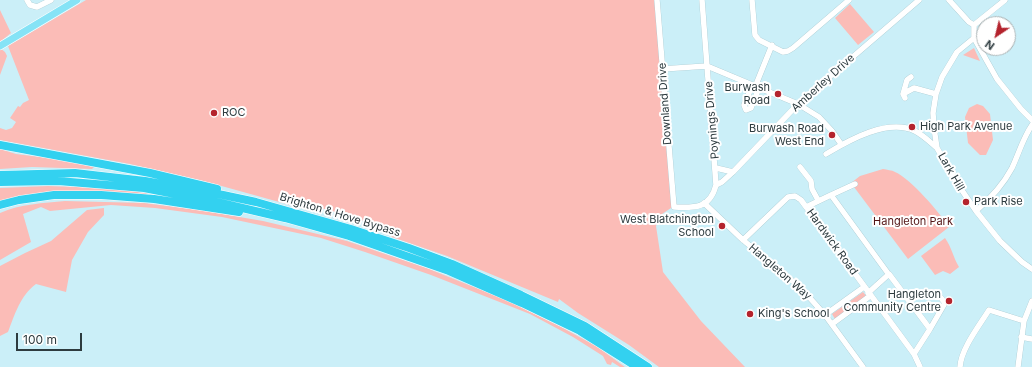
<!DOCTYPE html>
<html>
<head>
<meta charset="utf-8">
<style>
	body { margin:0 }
	#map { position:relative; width:1032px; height:367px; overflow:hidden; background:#cbeff8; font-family:Inter,sans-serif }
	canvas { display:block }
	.north { position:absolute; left:976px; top:16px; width:40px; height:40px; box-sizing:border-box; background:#fff; border:1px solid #abb1b2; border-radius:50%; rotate:215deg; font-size:11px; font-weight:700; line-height:16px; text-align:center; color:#2d3b3f }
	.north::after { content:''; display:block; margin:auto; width:14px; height:18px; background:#b4232d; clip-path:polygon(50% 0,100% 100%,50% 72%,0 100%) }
	.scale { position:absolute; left:16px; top:333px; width:66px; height:18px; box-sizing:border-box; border:2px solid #2d3b3f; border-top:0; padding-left:5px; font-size:12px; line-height:14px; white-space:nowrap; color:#2d3b3f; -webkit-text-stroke:3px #fff; paint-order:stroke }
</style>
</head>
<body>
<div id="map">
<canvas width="1032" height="367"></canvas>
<div class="north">N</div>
<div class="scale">100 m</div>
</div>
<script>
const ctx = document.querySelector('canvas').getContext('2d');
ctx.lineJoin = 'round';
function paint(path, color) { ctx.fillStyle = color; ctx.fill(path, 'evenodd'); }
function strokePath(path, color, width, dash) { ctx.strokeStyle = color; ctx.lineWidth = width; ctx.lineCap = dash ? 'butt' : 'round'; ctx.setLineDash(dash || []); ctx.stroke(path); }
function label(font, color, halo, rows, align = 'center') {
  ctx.font = font + ' Inter,sans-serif'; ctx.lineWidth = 4; ctx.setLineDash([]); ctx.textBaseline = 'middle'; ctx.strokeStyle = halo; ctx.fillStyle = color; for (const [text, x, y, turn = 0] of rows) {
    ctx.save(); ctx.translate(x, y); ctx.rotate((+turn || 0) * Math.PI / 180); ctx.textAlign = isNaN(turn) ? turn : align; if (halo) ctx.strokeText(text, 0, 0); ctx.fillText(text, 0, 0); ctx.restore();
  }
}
paint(new Path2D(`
	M86 0H656L674 206 662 214 656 226 663 272 701 321 745 367H659L629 345 578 313 559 299 558 302 447 256 392 237 380 226 325 209 308 210 200 180 130 164 0 140V128L6 130 12 128 16 122 10 118 18 106 20 107 23 103 29 100 8 46Z
	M850 4 874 32 858 45 835 18Z
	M0 10 11 33 0 42Z
	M0 48 5 52 7 56 0 75Z
	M974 48 980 61 963 55Z
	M977 104 983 106 990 114 993 140 986 155H980L968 143 965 117 969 108Z
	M0 149 16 154 56 159 94 167 92 169 32 167 0 169Z
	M883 169C887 170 892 170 895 172 911 179 940 213 949 227L908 259 851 183 860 176Z
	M48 186C85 187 122 188 159 196L158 197 106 193 0 202V188Z
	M65 201 144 203 198 210 263 221 347 241 429 269 506 300 561 327 596 346 625 367H620L612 362 611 365 607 364 603 356 573 337 530 314 431 275 365 252 321 238 222 217 155 208 111 205 50 211 41 207 23 214 31 242 0 260V213C20 204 44 203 65 201Z
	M104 208V215L88 232 72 260 66 292 36 284C20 296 15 314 8 332L0 336V266L25 253 51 241 87 210Z
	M945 238C952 248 953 257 959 267L950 274 943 271 935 275 921 256Z
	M863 292 867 297 835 319 832 314Z`), '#fbbcb7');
const minor = new Path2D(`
	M27 0 30 5 37 7 51 0
	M657 0 674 207C694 208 710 209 716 185L702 0
	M752 0 755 35 759 40 783 52 788 51 793 48 849 0
	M949 0 969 22 974 25
	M974 25V38L997 79 1021 109 1032 120
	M974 25 1005 0
	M974 38 957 52 942 77 936 94 933 113 934 128 937 148 959 186 976 211 1000 241 1022 262 1032 269
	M662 69 707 66 798 104 819 117 832 131 841 144
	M752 86 744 105 746 110 751 108 759 88
	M755 87 772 45
	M903 94 907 80 911 77
	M905 98 903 94 914 88 936 94
	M826 154C849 140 888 118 915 131 923 135 930 142 937 148
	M800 167 811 181 812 189 818 200
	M716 168 733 172
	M716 185 722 182 733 172 798 104 919 0
	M831 195 855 184
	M704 203 743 240 801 288 825 315 863 367
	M806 207 831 195 887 272
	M976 211C990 199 1003 185 1012 168 1019 153 1023 138 1032 125
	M743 240 788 197 795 196 801 200 914 354 920 367
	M868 293 889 274 930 329 914 354
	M825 315 864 287
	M832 324 870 296
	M930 329 945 303 941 298
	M1021 337 1032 339
	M960 367C961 349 979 326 989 310L1024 321
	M1018 367 1024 321 1032 301`);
const major = new Path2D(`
	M0 46 77 0`);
const highway = new Path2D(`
	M0 145 150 173 217 189
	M0 175 75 173 145 181 223 195 256 202 351 229 409 248 452 264 521 295 585 326 648 367
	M0 182 58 181 144 188 221 203 285 218 349 236 449 271 522 303 580 331 637 367
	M0 205 19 200 54 195H101L154 199 239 212`);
strokePath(minor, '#a1c4cc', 6);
strokePath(major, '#fff', 8);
strokePath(highway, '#fff', 9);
strokePath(minor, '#fff', 5.5);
strokePath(major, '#85e3f6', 7);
strokePath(highway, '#33d1f0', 8);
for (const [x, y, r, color] of [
	[778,94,4,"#b4232d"],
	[214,113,4,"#b4232d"],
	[912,127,4,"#b4232d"],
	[832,135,4,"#b4232d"],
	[966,202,4,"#b4232d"],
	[722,226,4,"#b4232d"],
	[949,301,4,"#b4232d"],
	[750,314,4,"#b4232d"]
]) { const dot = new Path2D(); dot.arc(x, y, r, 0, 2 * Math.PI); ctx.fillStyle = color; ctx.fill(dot); strokePath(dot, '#fff', 1.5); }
label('11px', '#2d3b3f', '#fff', [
	["Amberley Drive",823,83,-42],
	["Downland Drive",665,104,-94],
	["Poynings Drive",712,120,-95],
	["Lark Hill",951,172,60],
	["Brighton & Hove Bypass",340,215,17],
	["Hardwick Road",832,242,54],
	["Hangleton Way",780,272,41]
]);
label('11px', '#2d3b3f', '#fff', [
	["Burwash",770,88],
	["Road",770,101],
	["ROC",222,113,"left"],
	["High Park Avenue",920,127,"left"],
	["Burwash Road",824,129],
	["West End",824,142],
	["Park Rise",974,202,"left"],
	["West Blatchington",714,220],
	["School",714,233],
	["Hangleton",941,295],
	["Community Centre",941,308],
	["King's School",758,314,"left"]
], 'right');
label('11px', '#531415', '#fff', [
	["Hangleton Park",913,222]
]);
</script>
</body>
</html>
